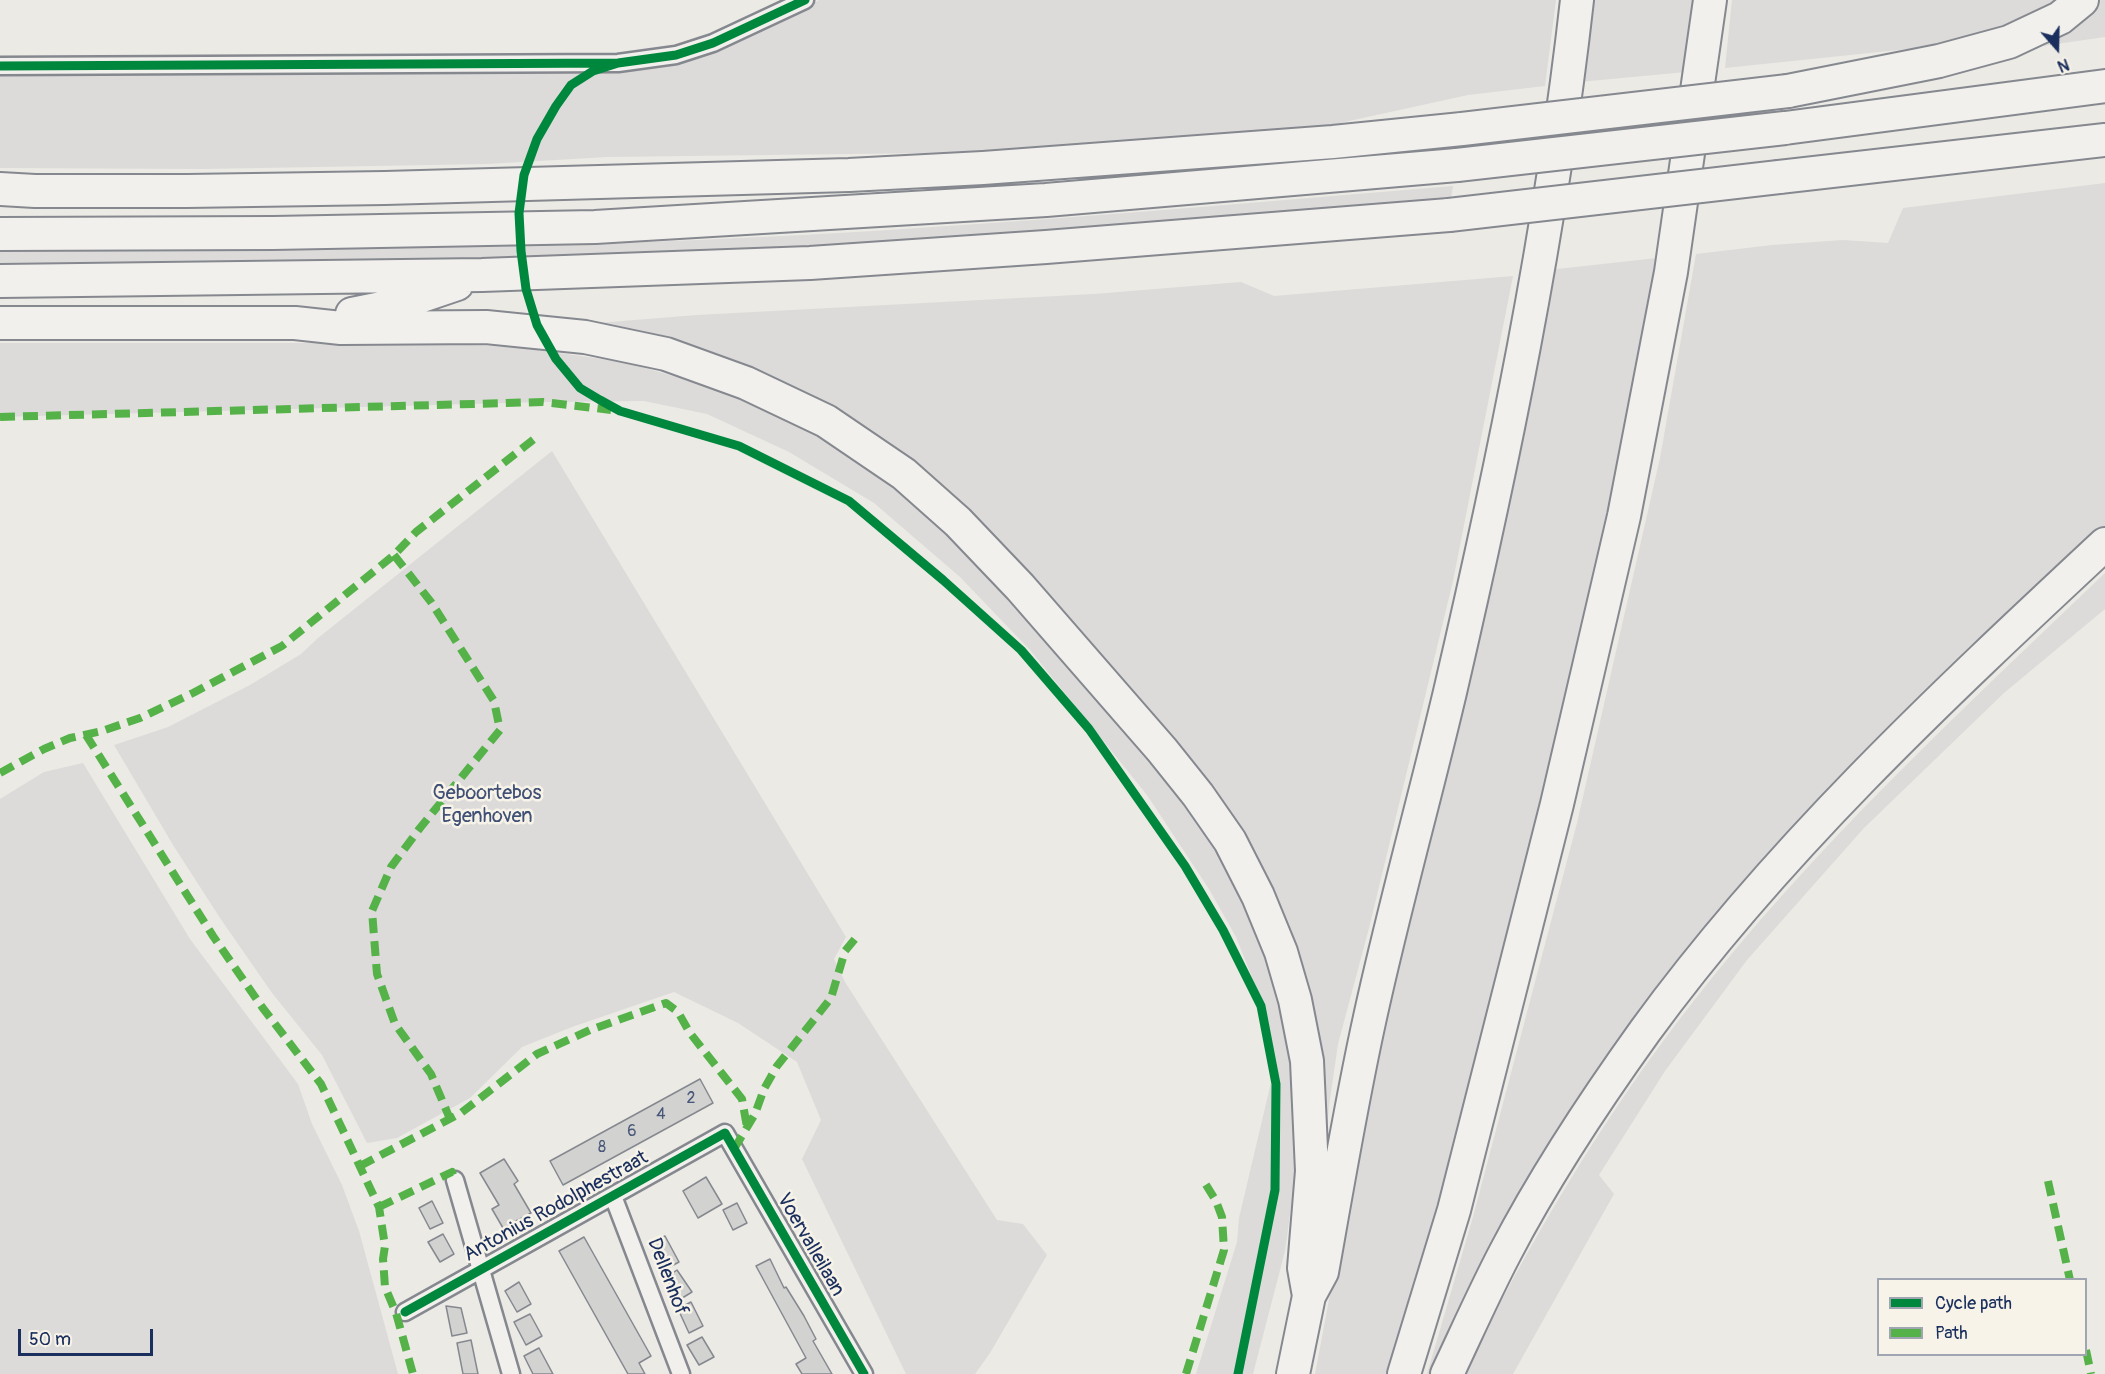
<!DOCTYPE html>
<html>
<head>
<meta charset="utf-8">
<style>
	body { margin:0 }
	#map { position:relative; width:2105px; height:1374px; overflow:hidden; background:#ebeae5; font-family:Pangolin,sans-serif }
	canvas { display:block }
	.legend { position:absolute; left:1877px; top:1278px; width:210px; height:78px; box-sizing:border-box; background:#f7f3e8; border:2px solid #9fa5b1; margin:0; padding:8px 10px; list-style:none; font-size:18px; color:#1b2f5e }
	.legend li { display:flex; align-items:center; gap:12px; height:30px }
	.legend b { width:30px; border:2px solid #9fa5b1 }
	.north { position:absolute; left:2027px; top:18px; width:60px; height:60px; -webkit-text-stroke:4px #f7f3e8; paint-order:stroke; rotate:160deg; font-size:16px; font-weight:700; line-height:24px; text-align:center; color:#1b2f5e }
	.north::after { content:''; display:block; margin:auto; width:21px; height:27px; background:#1b2f5e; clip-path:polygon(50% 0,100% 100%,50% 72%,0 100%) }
	.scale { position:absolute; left:18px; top:1329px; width:135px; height:27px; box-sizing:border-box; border:3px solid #1b2f5e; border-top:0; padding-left:8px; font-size:18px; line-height:21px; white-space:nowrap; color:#1b2f5e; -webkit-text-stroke:4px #f7f3e8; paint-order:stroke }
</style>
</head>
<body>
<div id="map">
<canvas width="2105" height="1374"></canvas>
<ul class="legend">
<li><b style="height:8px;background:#00873e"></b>Cycle path</li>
<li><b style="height:8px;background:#55b248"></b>Path</li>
</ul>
<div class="north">N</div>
<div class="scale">50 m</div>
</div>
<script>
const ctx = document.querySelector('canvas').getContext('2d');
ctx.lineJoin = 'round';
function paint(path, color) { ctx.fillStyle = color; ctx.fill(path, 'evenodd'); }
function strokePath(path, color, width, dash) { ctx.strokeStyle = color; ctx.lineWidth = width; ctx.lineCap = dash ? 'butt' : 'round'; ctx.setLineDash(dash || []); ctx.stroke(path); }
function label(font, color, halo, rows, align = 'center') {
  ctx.font = font + ' Pangolin,sans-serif'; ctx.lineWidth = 5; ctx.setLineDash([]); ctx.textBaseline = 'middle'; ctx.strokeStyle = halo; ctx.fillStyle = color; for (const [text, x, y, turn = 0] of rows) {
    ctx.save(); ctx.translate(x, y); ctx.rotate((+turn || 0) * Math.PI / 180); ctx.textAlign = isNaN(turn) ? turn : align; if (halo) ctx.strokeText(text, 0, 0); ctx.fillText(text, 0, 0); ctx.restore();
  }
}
paint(new Path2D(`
	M819 0H1556L1545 86 1468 95 1317 128 1011 152 607 157 487 164 203 169 0 168V71L672 63 808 7Z
	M1590 0H1694L1686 72 1579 82Z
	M1732 0H2057L2002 30 1937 46 1725 68Z
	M2101 0H2105V37L2036 47Z
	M2105 183V528L1834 790 1487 1262 1431 1374H1427L1473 1217 1577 823 1660 458 1696 254 1772 245 1843 240 1888 243 1903 208Z
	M1453 186 1451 198C1316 210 1180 224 1044 233 697 258 348 263 0 264V251C268 251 536 249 804 235 1021 223 1237 204 1453 186Z
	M1657 258 1608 517 1549 778 1420 1285 1393 1374H1315L1361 1129 1548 270Z
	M1513 276 1453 581 1369 928 1338 1044 1329 1106 1326 1143 1280 912 939 490 585 324 697 315 1094 294 1241 282 1274 296Z
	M0 343H418L516 347 624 362 726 391 805 428 879 474 931 517 990 573 1107 711 1164 774 1208 837 1242 896 1268 959 1286 1030 1291 1077 1296 1171 1285 1251 1253 1374H1196L1237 1242 1239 1218 1273 1074 1258 992 1236 937 1209 889 1147 795 1030 650 960 577 874 503 789 452 707 414 644 401 543 402 0 417Z
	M552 451 846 937 834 959 845 982 997 1220 1023 1224 1047 1255 990 1353 975 1374H906L802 1159 821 1120 797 1062 738 1023 674 992 572 1027 522 1047 470 1098 397 1138 367 1143 322 1055 272 993 220 918 173 845 114 745 168 727 250 685 301 654 318 638Z
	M2105 573V609L2004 693 1864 828 1747 960 1665 1071 1599 1175 1614 1194 1513 1374H1464C1527 1246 1601 1120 1689 1007 1812 848 1960 712 2105 573Z
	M83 763 190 939 298 1084 312 1124 342 1185 359 1231 398 1374H0V799L44 772Z`), '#dcdbd9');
const building = new Path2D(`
	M700 1079 713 1103 563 1185 550 1161Z
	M504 1159 518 1181 514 1184 531 1213 503 1228 492 1209 499 1205 480 1173Z
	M706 1177 722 1204 698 1218 683 1191Z
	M432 1201 443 1223 430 1229 419 1208Z
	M737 1203 747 1223 733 1230 723 1210Z
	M443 1234 454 1254 440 1262 428 1242Z
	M665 1236 679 1262 664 1270 650 1244Z
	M584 1237 651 1356 639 1363 645 1374H628L559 1251Z
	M770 1259 784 1288 786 1287 804 1316 816 1339 813 1341 832 1374H802L796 1364 806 1358 756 1266Z
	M677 1270 692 1292 679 1300 665 1278Z
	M519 1282 531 1304 517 1312 505 1291Z
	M691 1302 703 1326 689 1333 678 1309Z
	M446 1306 461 1308 467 1333 452 1336Z
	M530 1314 542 1336 526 1345 514 1322Z
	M702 1337 714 1357 699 1365 687 1345Z
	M471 1340 478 1374H463L457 1343Z
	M539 1348 553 1374H533L524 1356Z`);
paint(building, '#d2d2d0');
strokePath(building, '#85888f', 1.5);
const minor = new Path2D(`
	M0 66 618 63 676 55 713 43 805 0
	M455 1180 511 1374
	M613 1196 681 1374
	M405 1312 725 1133 864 1374`);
const motorway = new Path2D(`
	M1788 91 1939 61 2009 42 2060 18 2082 0
	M1785 128 2105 86
	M1779 177 2105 140
	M0 189 35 191H187L385 188 849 175 983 168 1333 142 1462 129
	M0 234 273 233 595 227 1046 200 1457 165
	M0 281 482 275 810 263 1046 247 1449 215
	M352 314 392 306 457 284
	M0 323H295L341 328 486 327 585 337 666 354 746 383 826 421 904 474 958 522 1020 587 1162 750 1198 795 1230 841 1258 896 1281 952 1295 1000 1307 1061 1312 1171 1304 1268 1309 1296
	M1293 1374 1309 1296 1322 1272C1337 1188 1351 1104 1369 1022 1393 911 1424 802 1450 692 1503 464 1551 233 1577 0
	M1404 1374 1454 1210 1557 804 1624 516 1671 272 1710 0
	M1447 1374C1466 1334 1484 1293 1505 1253 1545 1176 1594 1102 1645 1031 1776 851 1942 696 2105 544`);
strokePath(minor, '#85888f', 21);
strokePath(motorway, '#85888f', 36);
strokePath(minor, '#f1f0ec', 16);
strokePath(motorway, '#f1f0ec', 32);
const motorwayBridge = new Path2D(`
	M1462 129 1788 91
	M1457 165 1785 128
	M1449 215 1779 177`);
strokePath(motorwayBridge, '#85888f', 36, []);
strokePath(motorwayBridge, '#f1f0ec', 32);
strokePath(new Path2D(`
	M0 417 543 402 611 410
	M394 555 431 602 494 701 500 730 420 828 391 867 372 911 377 974 395 1024 431 1074 450 1119
	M86 735 213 936 262 1007 321 1084 379 1207 385 1246 383 1259 385 1287 396 1313 413 1374
	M0 773 44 749 70 738 102 731 140 718 193 693 282 646 394 555 416 532 538 436
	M734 1149 755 1114 764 1089 777 1066 831 998 845 951 859 934
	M360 1166 461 1113 537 1054 590 1030 666 1003 678 1012 690 1033 742 1099 747 1127
	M2048 1181 2070 1280
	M379 1207 452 1172 455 1180
	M2086 1350 2091 1374
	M1186 1374 1224 1250 1222 1217 1216 1201 1203 1180`), '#55b248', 8, [15, 8]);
strokePath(new Path2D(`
	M618 63 593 71 571 85 556 106 537 139 524 175 519 213 521 251 526 289 537 325 556 359 580 388 600 400 620 411 739 446 849 501 943 580 1021 650 1089 729 1185 866 1223 930 1261 1006 1276 1084 1275 1190 1238 1374
	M0 66 618 63 676 55 713 43 805 0
	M405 1312 725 1133 864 1374`), '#00873e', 9);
label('16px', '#49587a', null, [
	["2",691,1099],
	["4",661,1115],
	["6",632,1132],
	["8",602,1148]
]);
label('20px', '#3f4f75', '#f7f3e8', [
	["Geboortebos",487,794],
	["Egenhoven",487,817]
]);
label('20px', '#1b2f5e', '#f7f3e8', [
	["Antonius Rodolphestraat",556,1207,-29],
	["Voervalleilaan",810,1245,60],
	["Dellenhof",667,1277,69]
]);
</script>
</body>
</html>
